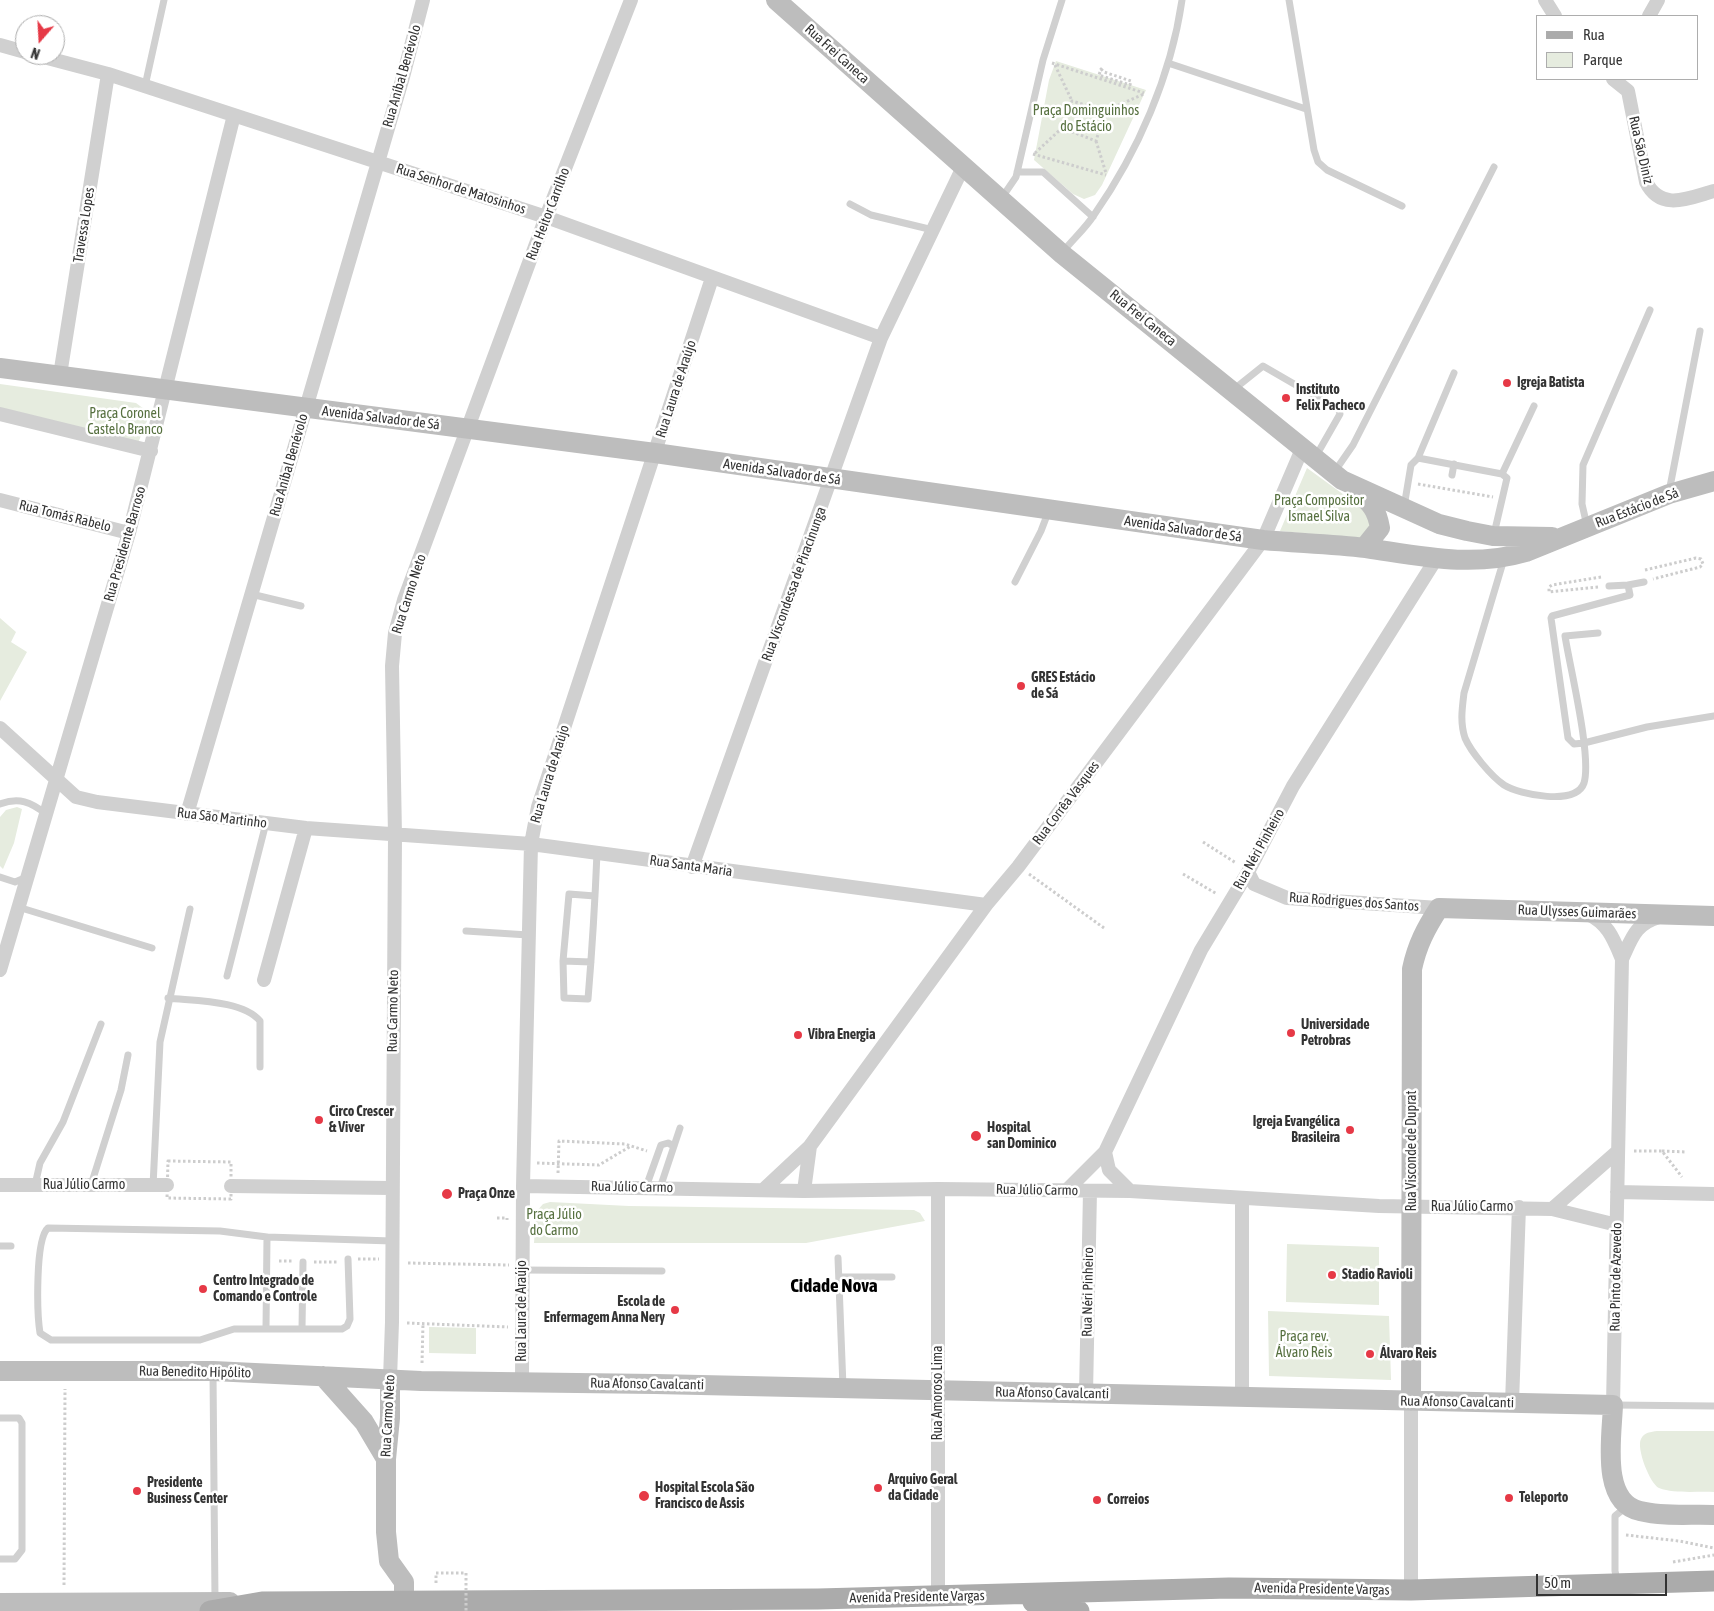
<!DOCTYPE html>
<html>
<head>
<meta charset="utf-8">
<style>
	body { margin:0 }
	#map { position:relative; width:1714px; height:1611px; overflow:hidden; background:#fff; font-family:"Asap Condensed",sans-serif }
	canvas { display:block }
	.legend { position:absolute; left:1536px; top:15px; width:162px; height:65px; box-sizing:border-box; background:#fff; border:1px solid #adadad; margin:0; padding:6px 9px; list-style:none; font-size:15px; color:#333 }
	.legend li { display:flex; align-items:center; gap:10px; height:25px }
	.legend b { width:25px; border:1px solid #adadad }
	.north { position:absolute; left:15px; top:15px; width:50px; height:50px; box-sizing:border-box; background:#fff; border:1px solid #adadad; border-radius:50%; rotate:199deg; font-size:14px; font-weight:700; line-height:20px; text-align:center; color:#333 }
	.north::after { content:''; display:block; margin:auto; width:18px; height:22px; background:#e63946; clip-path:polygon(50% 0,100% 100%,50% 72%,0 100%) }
	.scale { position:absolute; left:1536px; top:1574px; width:131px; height:22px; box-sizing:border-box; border:2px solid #333; border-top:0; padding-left:6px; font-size:15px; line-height:18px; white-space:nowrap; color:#333; -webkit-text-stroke:4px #fff; paint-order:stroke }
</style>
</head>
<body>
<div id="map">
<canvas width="1714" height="1611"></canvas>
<ul class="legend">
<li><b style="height:6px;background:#ababab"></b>Rua</li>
<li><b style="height:14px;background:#e6ecdf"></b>Parque</li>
</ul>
<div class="north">N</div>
<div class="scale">50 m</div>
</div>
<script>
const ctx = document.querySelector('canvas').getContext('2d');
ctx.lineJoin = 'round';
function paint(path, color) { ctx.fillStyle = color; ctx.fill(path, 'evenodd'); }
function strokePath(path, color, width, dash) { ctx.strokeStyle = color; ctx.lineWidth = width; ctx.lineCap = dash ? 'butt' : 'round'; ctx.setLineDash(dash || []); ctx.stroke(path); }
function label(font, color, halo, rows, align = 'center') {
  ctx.font = font + ' "Asap Condensed",sans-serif'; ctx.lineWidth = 5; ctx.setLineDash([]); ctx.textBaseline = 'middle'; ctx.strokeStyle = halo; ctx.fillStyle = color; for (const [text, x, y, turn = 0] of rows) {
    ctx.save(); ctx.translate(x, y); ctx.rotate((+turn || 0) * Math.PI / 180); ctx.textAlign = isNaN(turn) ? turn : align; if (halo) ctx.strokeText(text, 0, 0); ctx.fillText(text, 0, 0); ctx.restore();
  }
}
paint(new Path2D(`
	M1056 61 1146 90 1102 185 1095 195 1084 199 1073 194 1034 160 1049 80Z
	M0 384 136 403 144 409 147 421 138 443 0 409Z
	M1307 468 1369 513 1375 522 1363 539 1280 531Z
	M0 618 16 632 11 642 27 652 0 701Z
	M17 807 22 809 14 843 3 869 0 866V817L6 810Z
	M550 1202 629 1206 914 1210 920 1213 925 1221 806 1243H534L536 1212 543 1204Z
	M1287 1244 1379 1247V1305L1286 1302Z
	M1268 1311 1389 1316 1391 1380 1269 1376Z
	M429 1327 476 1328V1354L429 1353Z
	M1657 1431H1714V1492C1697 1491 1675 1494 1659 1488 1650 1484 1636 1448 1641 1439 1644 1432 1651 1432 1657 1431Z`), '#e6ecdf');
strokePath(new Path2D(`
	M1052 63 1144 93
	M1055 65 1072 101
	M1101 69 1104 72 1131 81 1130 85 1099 75Z
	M1105 111 1096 141 1062 128 1072 101 1105 111 1144 94
	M1096 141 1106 173
	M1035 153 1062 128
	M1033 154 1106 175
	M1418 484 1493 497
	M1645 570 1696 558 1701 559 1703 564 1700 567 1653 579
	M1598 587 1549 592V587L1552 585 1601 577
	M1203 842 1236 863
	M1029 874 1104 928
	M1183 874 1217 894
	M1634 1151H1662L1682 1177
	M1662 1151 1687 1152
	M168 1161 231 1162V1199L167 1198Z
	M537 1163 599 1165 631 1146
	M558 1173 559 1141 625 1144 647 1151
	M497 1218H507V1220
	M358 1259H379
	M279 1261H292
	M314 1262H337
	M408 1263 509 1265
	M407 1323 508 1327
	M422 1363 423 1323
	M1626 1535 1679 1541 1714 1548
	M1673 1562 1714 1555
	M436 1583V1573H466
	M64 1585 65 1389`), '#cdcdcd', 3, [2.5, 2.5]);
strokePath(new Path2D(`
	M1289 0 1314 150 1318 162 1327 170 1402 206
	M1168 63 1306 109
	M145 86 164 0
	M1017 172H1043L1093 217
	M1001 199 1016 177 1043 60 1062 0
	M850 204 871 215 933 230
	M1062 253C1072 240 1085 229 1094 215 1138 152 1171 76 1182 0
	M1233 390 1263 366 1339 410 1340 414 1316 456
	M1418 458 1454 373
	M1335 471 1353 445 1494 167
	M1502 474 1534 406
	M1452 475 1454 464
	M1669 492 1700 331
	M1404 507 1411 465 1418 458 1502 474 1507 478 1494 534
	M1587 526 1582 504 1583 465 1650 310
	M1504 559 1464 693C1462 709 1460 723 1465 738 1471 752 1491 776 1504 785 1520 795 1576 806 1584 783 1592 756 1570 668 1565 636L1598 633
	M1015 582 1041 531 1049 510
	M1644 582 1628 585 1630 595 1552 616 1551 618 1568 738 1574 744 1584 743 1647 727 1714 716
	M1609 586 1628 585
	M251 594 301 606
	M0 804C19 797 31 802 46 814
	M0 877 15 882 27 877
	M595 896 569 894 563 961 564 998 588 999C592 951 595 902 597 853
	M18 907 152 948
	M466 931 528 935
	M563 961 591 962
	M227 976 266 823
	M168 998C194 1001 243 1000 260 1021V1067
	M35 1185 40 1163 63 1122 101 1024
	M91 1185 121 1090 128 1055
	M153 1186 160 1042 190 909
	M646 1187 661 1145 668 1143 674 1146
	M660 1188 680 1128
	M267 1237 220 1231 48 1228C35 1239 37 1314 40 1333L51 1340H200L234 1329H342L347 1326 350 1319 348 1259
	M0 1246H11
	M838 1258 843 1387
	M522 1270 662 1271
	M839 1277H892
	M266 1328 267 1237 392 1241
	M302 1329 303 1262
	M213 1373 215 1600
	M1614 1405 1714 1406
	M0 1418H19L22 1423V1550L15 1559H0
	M1617 1580 1615 1571V1516L1626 1507`), '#d0d0d0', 7);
strokePath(new Path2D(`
	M1545 0 1555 16
	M1649 16 1658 0
	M0 45 25 52
	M36 55 108 74 546 217 881 338
	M1613 79 1628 91 1646 182C1661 212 1689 198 1714 191
	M60 375 108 74
	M0 414 151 451
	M0 500 129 533
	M0 728 76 797 97 802 306 828 531 844 986 905
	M187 814 403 77 423 0
	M692 867 881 338 963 167
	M1248 872 1254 884 1287 898 1439 908
	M1588 914C1608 923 1614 940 1622 959L1613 1405
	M1622 959C1632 938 1635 924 1659 917
	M0 970 129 533 234 115
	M264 980 306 828
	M1105 1152 1109 1170 1130 1191
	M0 1185H167
	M231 1186 391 1188
	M523 1186 804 1191 938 1189 1130 1191 1379 1206 1552 1209 1617 1225
	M764 1189 810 1146
	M804 1191 810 1146 986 905 1018 867 1263 540 1302 449
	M1066 1191 1105 1152 1201 950 1248 872 1293 786 1436 559
	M1617 1192 1714 1194
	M1552 1209 1618 1151
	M390 1379 392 1322 395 836 392 666 395 633 404 600 546 217 631 0
	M522 1382 523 1186 531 844 538 807 712 278
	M1086 1394 1090 1191
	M1242 1396V1198
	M1512 1403 1519 1207
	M1411 1590V1401
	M938 1597V1189`), '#d0d0d0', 14);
strokePath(new Path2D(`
	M776 0 1062 254 1342 480 1439 524 1467 531 1493 536 1552 537
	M0 368 655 453 1263 540C1297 543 1332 544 1366 548 1421 556 1472 568 1526 552L1669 494 1714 481
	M1357 492C1371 503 1377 510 1380 528L1364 548
	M0 1371H213L421 1381 655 1384 1613 1405C1612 1436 1600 1502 1640 1511 1664 1517 1690 1514 1714 1515
	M323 1376 364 1422 386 1459
	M390 1379V1418L386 1459V1532L389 1561 404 1582V1602
	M1411 1401 1412 969C1417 945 1426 928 1439 908L1714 916
	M0 1603 230 1602`), '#bdbdbd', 20);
strokePath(new Path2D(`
	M1033 1602 1079 1611
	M210 1611 262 1602 818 1599 1229 1588 1411 1590 1714 1581`), '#ababab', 21);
strokePath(new Path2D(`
	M466 1573V1611`), '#cdcdcd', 3, [2.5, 2.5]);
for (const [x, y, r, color] of [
	[1507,383,5,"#e63946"],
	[1286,398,5,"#e63946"],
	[1021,686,5,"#e63946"],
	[1291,1033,5,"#e63946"],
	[798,1035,5,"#e63946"],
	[319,1120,5,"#e63946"],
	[1350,1130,5,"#e63946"],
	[976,1136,6,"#e63946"],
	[447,1194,6,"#e63946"],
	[1332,1275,5,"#e63946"],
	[203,1289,5,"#e63946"],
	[675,1310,5,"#e63946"],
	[1370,1354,5,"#e63946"],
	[878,1488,5,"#e63946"],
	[137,1491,5,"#e63946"],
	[644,1496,6,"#e63946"],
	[1509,1498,5,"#e63946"],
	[1097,1500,5,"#e63946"]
]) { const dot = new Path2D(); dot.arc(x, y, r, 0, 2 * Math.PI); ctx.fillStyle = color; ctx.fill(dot); strokePath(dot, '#fff', 2); }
label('14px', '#333', '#fff', [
	["Rua Frei Caneca",837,54,42],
	["Rua Aníbal Benévolo",402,76,-74],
	["Rua São Diniz",1641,150,77],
	["Rua Senhor de Matosinhos",461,189,18],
	["Rua Heitor Carrilho",548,214,-69],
	["Travessa Lopes",84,225,-81],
	["Rua Frei Caneca",1143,318,39],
	["Rua Laura de Araújo",676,389,-72],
	["Avenida Salvador de Sá",381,418,7],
	["Rua Aníbal Benévolo",289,465,-74],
	["Avenida Salvador de Sá",782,472,8],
	["Rua Estácio de Sá",1637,508,-21],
	["Rua Tomás Rabelo",65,516,14],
	["Avenida Salvador de Sá",1183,529,8],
	["Rua Presidente Barroso",125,544,-74],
	["Rua Viscondessa de Piracinunga",794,584,-70],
	["Rua Carmo Neto",409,594,-72],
	["Rua Laura de Araújo",550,774,-73],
	["Rua Corrêa Vasques",1066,803,-53],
	["Rua São Martinho",222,818,7],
	["Rua Néri Pinheiro",1259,849,-61],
	["Rua Santa Maria",691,866,8],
	["Rua Rodrigues dos Santos",1354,902,4],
	["Rua Ulysses Guimarães",1577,912,2],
	["Rua Carmo Neto",393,1011,-89],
	["Rua Visconde de Duprat",1412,1151,-90],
	["Rua Júlio Carmo",84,1185],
	["Rua Júlio Carmo",632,1187,1],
	["Rua Júlio Carmo",1037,1190,1],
	["Rua Júlio Carmo",1472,1207],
	["Rua Pinto de Azevedo",1616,1277,-89],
	["Rua Néri Pinheiro",1088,1292,-89],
	["Rua Laura de Araújo",522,1311,-90],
	["Rua Benedito Hipólito",195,1372,1],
	["Rua Afonso Cavalcanti",647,1384,1],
	["Rua Amoroso Lima",938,1393,-90],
	["Rua Afonso Cavalcanti",1052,1393,1],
	["Rua Afonso Cavalcanti",1457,1402,1],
	["Rua Carmo Neto",388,1416,-87],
	["Avenida Presidente Vargas",1322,1589,1],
	["Avenida Presidente Vargas",917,1597,-1]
]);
label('14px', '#56703f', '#fff', [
	["Praça Dominguinhos",1086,111],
	["do Estácio",1086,127],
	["Praça Coronel",125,414],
	["Castelo Branco",125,430],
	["Praça Compositor",1319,501],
	["Ismael Silva",1319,517],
	["Praça Júlio",554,1215],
	["do Carmo",554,1231],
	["Praça rev.",1304,1337],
	["Álvaro Reis",1304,1353]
]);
label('bold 14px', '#333', '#fff', [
	["Igreja Batista",1517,383],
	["Instituto",1296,390],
	["Felix Pacheco",1296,406],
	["GRES Estácio",1031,678],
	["de Sá",1031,694],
	["Universidade",1301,1025],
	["Petrobras",1301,1041],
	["Vibra Energia",808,1035],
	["Circo Crescer",329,1112],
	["& Viver",329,1128],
	["Igreja Evangélica",1340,1122,"right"],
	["Brasileira",1340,1138,"right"],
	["Hospital",987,1128],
	["san Dominico",987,1144],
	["Praça Onze",458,1194],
	["Stadio Ravioli",1342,1275],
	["Centro Integrado de",213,1281],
	["Comando e Controle",213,1297],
	["Escola de",665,1302,"right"],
	["Enfermagem Anna Nery",665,1318,"right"],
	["Álvaro Reis",1380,1354],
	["Arquivo Geral",888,1480],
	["da Cidade",888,1496],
	["Presidente",147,1483],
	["Business Center",147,1499],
	["Hospital Escola São",655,1488],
	["Francisco de Assis",655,1504],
	["Teleporto",1519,1498],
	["Correios",1107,1500]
], 'left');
label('bold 19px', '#000', '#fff', [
	["Cidade Nova",834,1286]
]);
</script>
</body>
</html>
